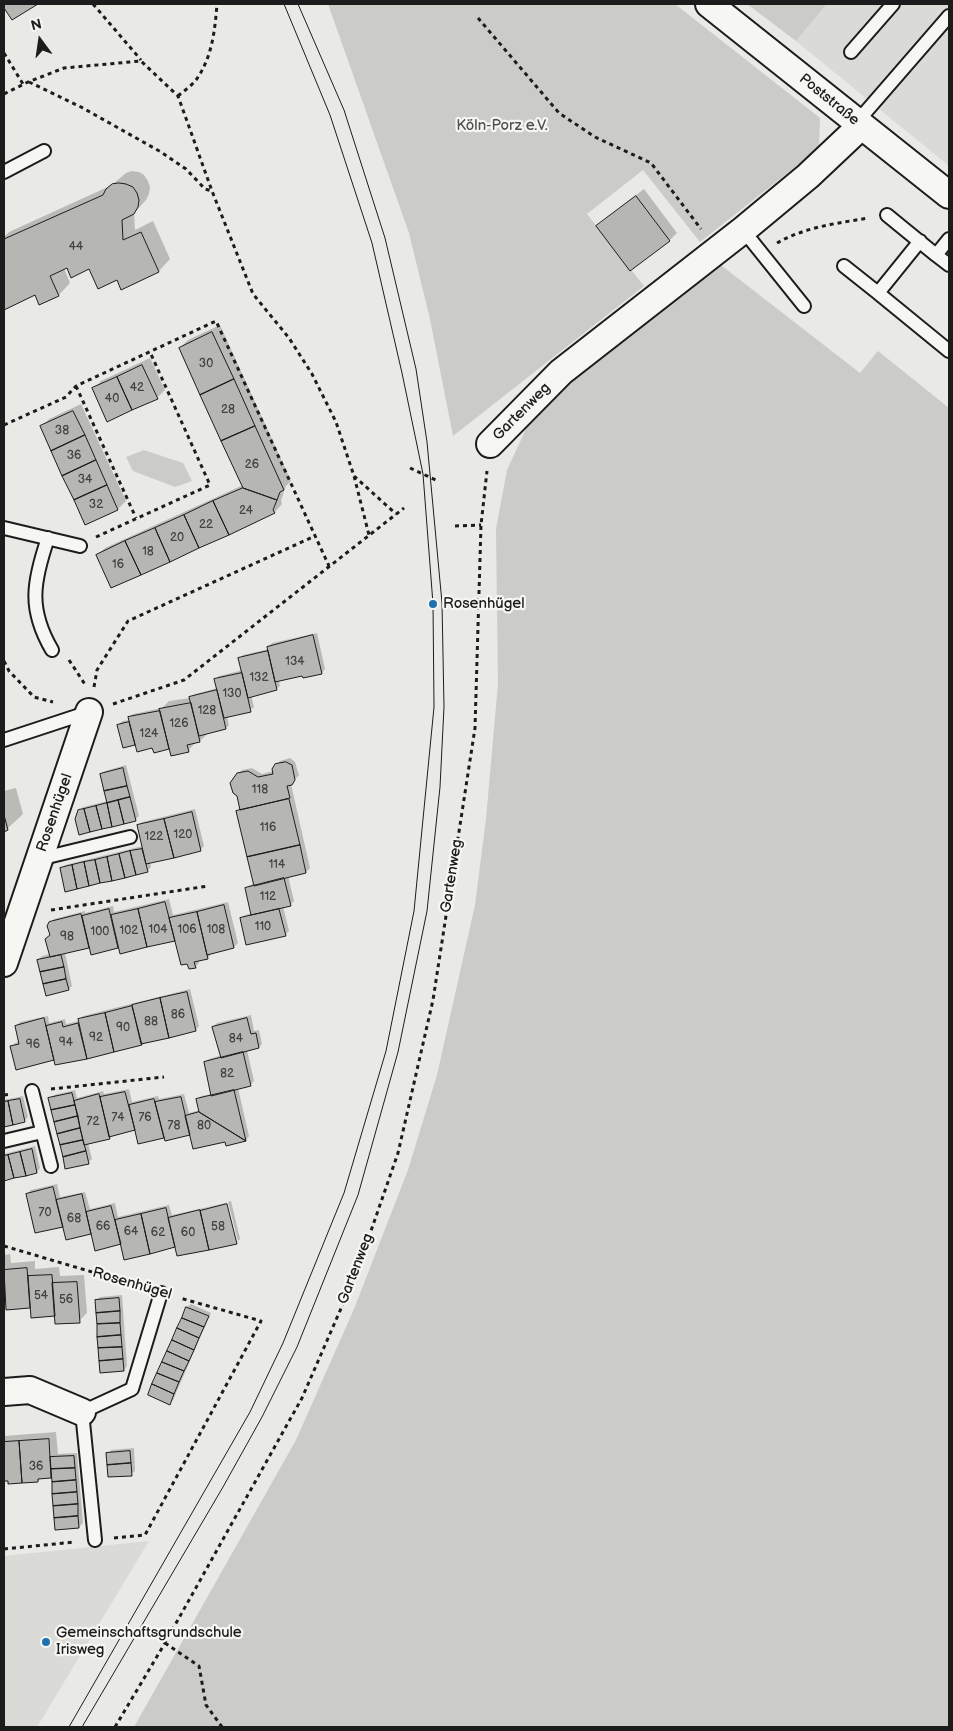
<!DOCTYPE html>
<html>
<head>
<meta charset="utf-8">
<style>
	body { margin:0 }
	#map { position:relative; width:953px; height:1731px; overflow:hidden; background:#e9e9e5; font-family:"Balsamiq Sans",sans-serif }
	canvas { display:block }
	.frame { position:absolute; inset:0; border:5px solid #1c1c1c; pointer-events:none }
	.north { position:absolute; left:15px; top:15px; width:50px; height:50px; -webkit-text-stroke:4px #f6f6f2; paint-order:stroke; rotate:346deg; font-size:14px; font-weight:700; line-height:20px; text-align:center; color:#1c1c1c }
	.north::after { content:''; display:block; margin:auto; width:18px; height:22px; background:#1c1c1c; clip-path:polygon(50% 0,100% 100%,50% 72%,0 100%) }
</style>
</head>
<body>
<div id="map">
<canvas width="953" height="1731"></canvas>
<div class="frame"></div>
<div class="north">N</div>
</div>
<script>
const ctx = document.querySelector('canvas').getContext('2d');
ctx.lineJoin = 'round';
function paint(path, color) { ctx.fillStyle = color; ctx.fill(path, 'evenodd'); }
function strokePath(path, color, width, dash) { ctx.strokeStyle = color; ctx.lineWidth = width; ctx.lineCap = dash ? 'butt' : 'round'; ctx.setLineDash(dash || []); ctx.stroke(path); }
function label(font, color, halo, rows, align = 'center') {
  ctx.font = font + ' "Balsamiq Sans",sans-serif'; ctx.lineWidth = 4.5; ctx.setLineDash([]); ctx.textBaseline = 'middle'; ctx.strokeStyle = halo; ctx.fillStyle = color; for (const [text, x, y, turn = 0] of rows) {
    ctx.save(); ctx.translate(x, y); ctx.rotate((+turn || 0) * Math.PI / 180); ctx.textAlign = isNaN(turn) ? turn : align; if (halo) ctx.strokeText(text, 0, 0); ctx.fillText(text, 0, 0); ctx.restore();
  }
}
paint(new Path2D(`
	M827 4H949V166L796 41Z
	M149 1541 37 1727H4V1556Z`), '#dadad6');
paint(new Path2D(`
	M328 4H675L820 118 819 148 700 242 643 170 587 214 644 286 453 436 430 319 409 233Z
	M747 4H827L796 41Z
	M713 259 860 373 878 351 949 408V1727H134L296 1440 354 1309 408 1170 437 1075 475 905 486 819 498 684 496 529 507 470 532 416Z
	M144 450 183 463 192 481 175 487 133 471 126 457Z`), '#cbcbc7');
paint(new Path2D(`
	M132 171 139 172 144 175 148 181 150 187 149 194 146 200 134 213 135 230 153 221 170 259 159 271 117 279 90 268 67 267 64 268 70 283 59 295 40 303 36 294 4 308V237L9 232 112 185 126 173Z
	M644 189 677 233 669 241 598 226 606 218Z
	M220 325 291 481 286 486 284 491 281 501 282 504 275 512 112 587 97 555 105 548 243 485 180 348 188 340Z
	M150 358 165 390 157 398 94 389 101 381Z
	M81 404 126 501 118 509 86 523 42 426 49 419Z
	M317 633 325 669 322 673 304 677 303 675 279 680 280 686 276 689 251 695 254 707 250 710 227 716 229 725 226 728 208 733 200 741 196 742 188 751 170 747 168 748 136 744 124 747 119 725 122 721 130 720V717L133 714 162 708 169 701 190 698 195 694 218 688 216 680 219 676 243 670 240 659 243 655 269 649 268 647 272 643Z
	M290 758 295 762 299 775 291 784 310 868 306 872 288 876 294 901 290 905 283 906 289 931 285 935 241 918 245 915 252 913 246 888 250 885 255 883 238 812 241 808 238 774 242 770 252 768 262 774 273 771 276 765 280 761Z
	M126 765 139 816 135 820 80 833 79 811 83 807 108 801 101 774 105 771Z
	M16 788 23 814 7 829 4 830V791Z
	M195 809 204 846 200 850 150 862 151 867 147 871 61 869 65 865 143 846 138 826 142 822Z
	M169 899 173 915 228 902 238 943 234 947 211 952V954L208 958 198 960 199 963 195 967 188 962 176 939 119 947 92 953 90 946 65 953 72 986 69 989 38 960 42 956 50 954V923L54 919 85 911V913L113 906 114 912Z
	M190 989 199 1026 196 1030 71 1061 55 1059 12 1046 15 1043 20 1041 16 1026 20 1022 48 1016 49 1023 65 1019 66 1024 79 1021 83 1016Z
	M251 1015 254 1031 259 1030 262 1044 259 1047 247 1050 254 1081 250 1085 238 1088 249 1136 246 1140H225L191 1134 165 1136 139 1143 136 1129 88 1143 92 1159 88 1162 50 1099 54 1095 75 1090 77 1098 103 1091 104 1094 129 1089 132 1102 158 1096 159 1099 184 1094 189 1113 200 1110 197 1100 201 1096 212 1094 205 1062 209 1059 222 1055 213 1027 217 1023Z
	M23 1096 28 1117 24 1121 4 1126V1100Z
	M35 1146 40 1168 37 1172 4 1179V1154Z
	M57 1184 60 1197 85 1192 90 1209 115 1203 118 1217 169 1205 172 1215 226 1203 235 1242H237L176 1246 121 1243 92 1232 66 1238 64 1225 27 1194 31 1190Z
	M231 1201 240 1239 238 1241 228 1202Z
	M10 1254 11 1263 35 1261V1269L59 1267 60 1276 84 1275 87 1313 79 1321 31 1307 7 1309 6 1301H4V1255Z
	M122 1295 127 1366 124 1370 96 1301 100 1297Z
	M191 1304 211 1313 173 1400 169 1403 149 1394 187 1307Z
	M56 1432 58 1454 77 1453 83 1523 79 1527 57 1528 52 1475 51 1476 42 1477 38 1481 4 1480V1436Z
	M134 1448 135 1471 131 1474 108 1454 111 1450Z`), '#0003');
const building = new Path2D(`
	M4 4H38L12 20 4 8Z
	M119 183 126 184 133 187 137 193 139 200 138 207 134 214 122 220 123 240 141 232 159 272 121 290 117 280 98 289 89 269 71 278 67 268 50 276 59 296 39 305 35 295 4 310V239L103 195 106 189 112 184Z
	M636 196 670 241 630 271 596 226Z
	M212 332 234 379 200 395 179 348Z
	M142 365 158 399 132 410 117 377Z
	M117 377 132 410 107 422 92 388Z
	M234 379 255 426 221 441 200 395Z
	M73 411 85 435 51 451 40 426Z
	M255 426 284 490 280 492 277 500 243 488 221 441Z
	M85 435 96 460 62 476 51 451Z
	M96 460 107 485 74 500 62 476Z
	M107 485 118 510 85 525 74 500Z
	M243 488 277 500 273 510 275 513 229 535 213 501Z
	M213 501 229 535 199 548 184 515Z
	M184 515 199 548 170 562 155 528Z
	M155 528 170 562 141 575 125 541Z
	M125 541 141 575 111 588 96 555Z
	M313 635 322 674 303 678 302 676 275 682 267 647Z
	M268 651 277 690 248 698 238 658Z
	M242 673 251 712 224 718 214 679Z
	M217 690 226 729 199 736 189 697Z
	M191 703 200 742 187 745 189 752 171 756 159 709Z
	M160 711 169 749 154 753 152 748 137 752 128 717Z
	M129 722 135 745 123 748 117 725Z
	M286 762 292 765 295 780 292 785 287 786 290 798 240 810 237 796 233 793 230 783 237 773 248 771 258 777 273 774 272 769 275 764Z
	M123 768 127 786 104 791 100 774Z
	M127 786 130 797 107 803 104 791Z
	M130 797 136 821 124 824 118 800Z
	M289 799 300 845 247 857 236 811Z
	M118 800 124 824 112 827 107 803Z
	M107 803 112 827 102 829 96 806Z
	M96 806 102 829 90 832 84 809Z
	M84 809 90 832 79 835 75 819 78 810Z
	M192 812 201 851 174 858 164 819Z
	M4 815 8 830 4 832Z
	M164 819 174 858 146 864 137 825Z
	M300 845 306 873 254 886 247 857Z
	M142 849 148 872 136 875 130 851Z
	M130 851 136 875 125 878 119 854Z
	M119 854 125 878 112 881 107 857Z
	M107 857 112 881 100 883 95 860Z
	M95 860 100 883 89 886 84 862Z
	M84 862 89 886 77 889 72 865Z
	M72 865 77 889 65 892 60 868Z
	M284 878 291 906 251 915 245 888Z
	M165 902 175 941 147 947 138 909Z
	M224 905 234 948 207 955 197 912Z
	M109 909 118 948 91 955 82 916Z
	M138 909 147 947 120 954 111 915Z
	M279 909 286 936 246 945 240 918Z
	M197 912 208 959 194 962 196 968 189 969 187 964 181 965 169 918Z
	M81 914 89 948 50 957 45 939 50 935 47 926 49 922Z
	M61 955 64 967 40 972 37 960Z
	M64 967 66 979 43 984 40 972Z
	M66 979 69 990 46 996 43 984Z
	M187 992 196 1031 169 1038 160 998Z
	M160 998 169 1038 141 1044 132 1005Z
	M132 1006 142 1045 114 1052 105 1013Z
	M105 1013 114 1052 87 1059 78 1019Z
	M44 1018 54 1060 16 1070 10 1046 19 1044 15 1026Z
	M247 1018 251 1034 256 1033 259 1048 221 1058 212 1027Z
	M62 1022 63 1027 78 1023 87 1059 55 1065 46 1026Z
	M243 1052 251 1086 211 1096 204 1062Z
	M234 1090 246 1141 199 1112 196 1099Z
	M125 1092 135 1130 109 1137 100 1097Z
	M72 1093 75 1105 51 1110 48 1098Z
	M99 1094 110 1139 84 1145 74 1101Z
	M181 1097 190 1135 165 1141 155 1102Z
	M20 1099 25 1122 13 1125 8 1101Z
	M154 1099 164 1138 138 1144 129 1105Z
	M8 1101 13 1125 4 1127V1102Z
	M75 1105 78 1116 54 1122 51 1110Z
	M199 1112 246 1141 226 1146 225 1142 193 1149 185 1116Z
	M78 1116 80 1128 57 1134 54 1122Z
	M80 1128 83 1140 60 1145 57 1134Z
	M83 1140 86 1151 63 1157 60 1145Z
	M32 1149 37 1173 26 1176 20 1152Z
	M86 1151 89 1164 65 1169 63 1157Z
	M20 1152 26 1176 14 1178 8 1155Z
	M8 1155 14 1178 4 1181V1156Z
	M53 1187 63 1227 35 1233 26 1194Z
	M82 1194 91 1234 66 1240 56 1200Z
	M227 1204 237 1244 209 1250 200 1211Z
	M111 1206 121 1244 95 1251 86 1212Z
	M166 1208 175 1247 150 1254 141 1214Z
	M200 1210 209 1250 177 1256 168 1218Z
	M141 1214 150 1254 124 1260 115 1220Z
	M27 1268 30 1308 6 1310 4 1270Z
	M52 1275 55 1316 31 1318 28 1276Z
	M77 1282 80 1323 55 1324 52 1283Z
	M119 1298 120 1311 96 1313 95 1300Z
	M186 1307 209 1316 204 1327 182 1318Z
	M120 1311V1323L97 1324 96 1313Z
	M182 1318 204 1327 199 1338 177 1328Z
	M120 1323 121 1335 97 1337V1324Z
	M177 1328 199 1338 194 1350 172 1340Z
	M121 1335 122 1347 98 1348 97 1337Z
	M172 1340 194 1350 189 1361 167 1351Z
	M122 1347 123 1359 99 1361 98 1348Z
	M167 1351 189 1361 184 1371 162 1362Z
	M123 1359 124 1371 100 1373 99 1361Z
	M162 1362 184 1371 179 1382 157 1373Z
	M157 1373 179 1382 174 1394 152 1384Z
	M152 1384 174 1394 170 1405 148 1395Z
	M49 1439 51 1478 38 1479V1482L22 1483 19 1441Z
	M19 1441 22 1483 8 1484V1481H4V1442Z
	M130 1451 131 1463 107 1465 106 1453Z
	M74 1456 75 1468 51 1469 50 1457Z
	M131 1463 132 1476 108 1477 107 1465Z
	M75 1468 76 1480 52 1482 51 1469Z
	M76 1480 77 1492 52 1494V1482Z
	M77 1492 78 1504 53 1506 52 1494Z
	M78 1504V1516L54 1518 53 1506Z
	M78 1516 79 1528 55 1530 54 1518Z`);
paint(building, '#b6b6b3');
strokePath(building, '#1c1c1c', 1);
const lane = new Path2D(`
	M851 52 893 4
	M857 122 949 16
	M4 172 44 151
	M887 215 936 255
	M743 230 804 306
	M949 239 936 255 949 265
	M920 241 878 293 949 351
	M844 266 878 293
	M4 528 80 546
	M48 538C33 582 28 609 52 650
	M4 740 89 712
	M39 859 130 837
	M32 1091 51 1166
	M4 1141 42 1132
	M95 1540 82 1412 132 1389 161 1293`);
const street = new Path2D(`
	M709 4 949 195
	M490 444 561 372 743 230 808 176 861 126
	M4 963 89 712
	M4 1392 30 1390 82 1412`);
strokePath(lane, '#1c1c1c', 16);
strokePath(street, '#1c1c1c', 30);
strokePath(new Path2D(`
	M93 4 141 60
	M478 18 559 113 595 137 651 163 701 229
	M4 53 23 84
	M29 82 81 107 161 152 186 169 205 189 212 191
	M4 94 28 82 64 68 141 61 178 96 212 191 253 294 289 338 312 374 336 422 354 476 369 535
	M178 96C184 91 191 86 196 80 212 58 215 30 217 4
	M777 243C805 227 838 223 869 218
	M76 386 136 518
	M4 425 66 397 76 386 216 321 329 566
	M410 468 438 481
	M354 476 396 514
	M455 526 481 525
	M96 537 210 485 150 352
	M69 660 86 686
	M4 661 9 671 34 697 53 702
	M94 687 97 670 128 621 315 536
	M113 704 184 680 404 508
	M51 910 208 886
	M51 1089 164 1077
	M4 1095 12 1094
	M4 1246 143 1287
	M114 1538 145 1535 261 1321 180 1298
	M4 1549 75 1542
	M165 1643 199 1666 206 1705 222 1727
	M115 1727 165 1643 302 1398 356 1274 398 1153 433 1000 475 728 481 525 487 471`), '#1c1c1c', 3, [4, 4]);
strokePath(lane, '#f6f6f2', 12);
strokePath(street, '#f6f6f2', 26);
strokePath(new Path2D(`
	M69 1727 250 1412 283 1343 344 1193 386 1051 414 911 434 707 433 604 423 474 402 373 372 243 330 115 284 4
	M82 1727 223 1487 262 1417 297 1347 358 1195 398 1052 427 911 440 787 444 707 442 603 427 442 416 369 385 238 344 110 298 4`), '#1c1c1c', 1);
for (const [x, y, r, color] of [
	[433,604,5,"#1f6fb2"],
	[46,1642,5,"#1f6fb2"]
]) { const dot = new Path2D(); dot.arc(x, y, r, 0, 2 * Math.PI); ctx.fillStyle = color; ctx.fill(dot); strokePath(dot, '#f6f6f2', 2); }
label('12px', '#424242', null, [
	["44",76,247],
	["30",206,364],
	["42",137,388],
	["40",112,399],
	["28",228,410],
	["38",62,431],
	["36",74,456],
	["26",252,465],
	["34",85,480],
	["32",96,505],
	["24",246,511],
	["22",206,525],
	["20",177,538],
	["18",148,552],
	["16",118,565],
	["134",295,662],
	["132",259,678],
	["130",232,694],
	["128",207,711],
	["126",179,724],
	["124",149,734],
	["118",260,790],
	["116",268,828],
	["120",183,835],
	["122",154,837],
	["114",277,865],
	["112",268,897],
	["110",263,927],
	["104",158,930],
	["106",187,930],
	["108",216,930],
	["102",129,931],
	["100",100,932],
	["98",67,937],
	["86",178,1015],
	["88",151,1022],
	["90",123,1028],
	["92",96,1038],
	["84",236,1039],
	["94",66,1043],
	["96",33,1045],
	["82",227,1074],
	["74",118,1118],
	["76",145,1118],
	["72",93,1122],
	["78",174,1126],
	["80",204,1126],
	["70",45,1213],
	["68",74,1219],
	["66",103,1227],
	["58",218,1227],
	["64",131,1232],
	["62",158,1233],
	["60",188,1233],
	["54",41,1296],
	["56",66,1300],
	["36",36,1467]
]);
label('15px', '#1c1c1c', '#f6f6f2', [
	["Poststraße",829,100,39],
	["Gartenweg",522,412,-45],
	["Rosenhügel",55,813,-71],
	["Gartenweg",452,876,-81],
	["Gartenweg",356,1269,-69],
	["Rosenhügel",132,1284,16]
]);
label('15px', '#51514f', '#f6f6f2', [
	["Köln-Porz e.V.",502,126]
]);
label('15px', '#1c1c1c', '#f6f6f2', [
	["Rosenhügel",443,604],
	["Gemeinschaftsgrundschule",56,1633],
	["Irisweg",56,1650]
], 'left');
</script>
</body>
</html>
